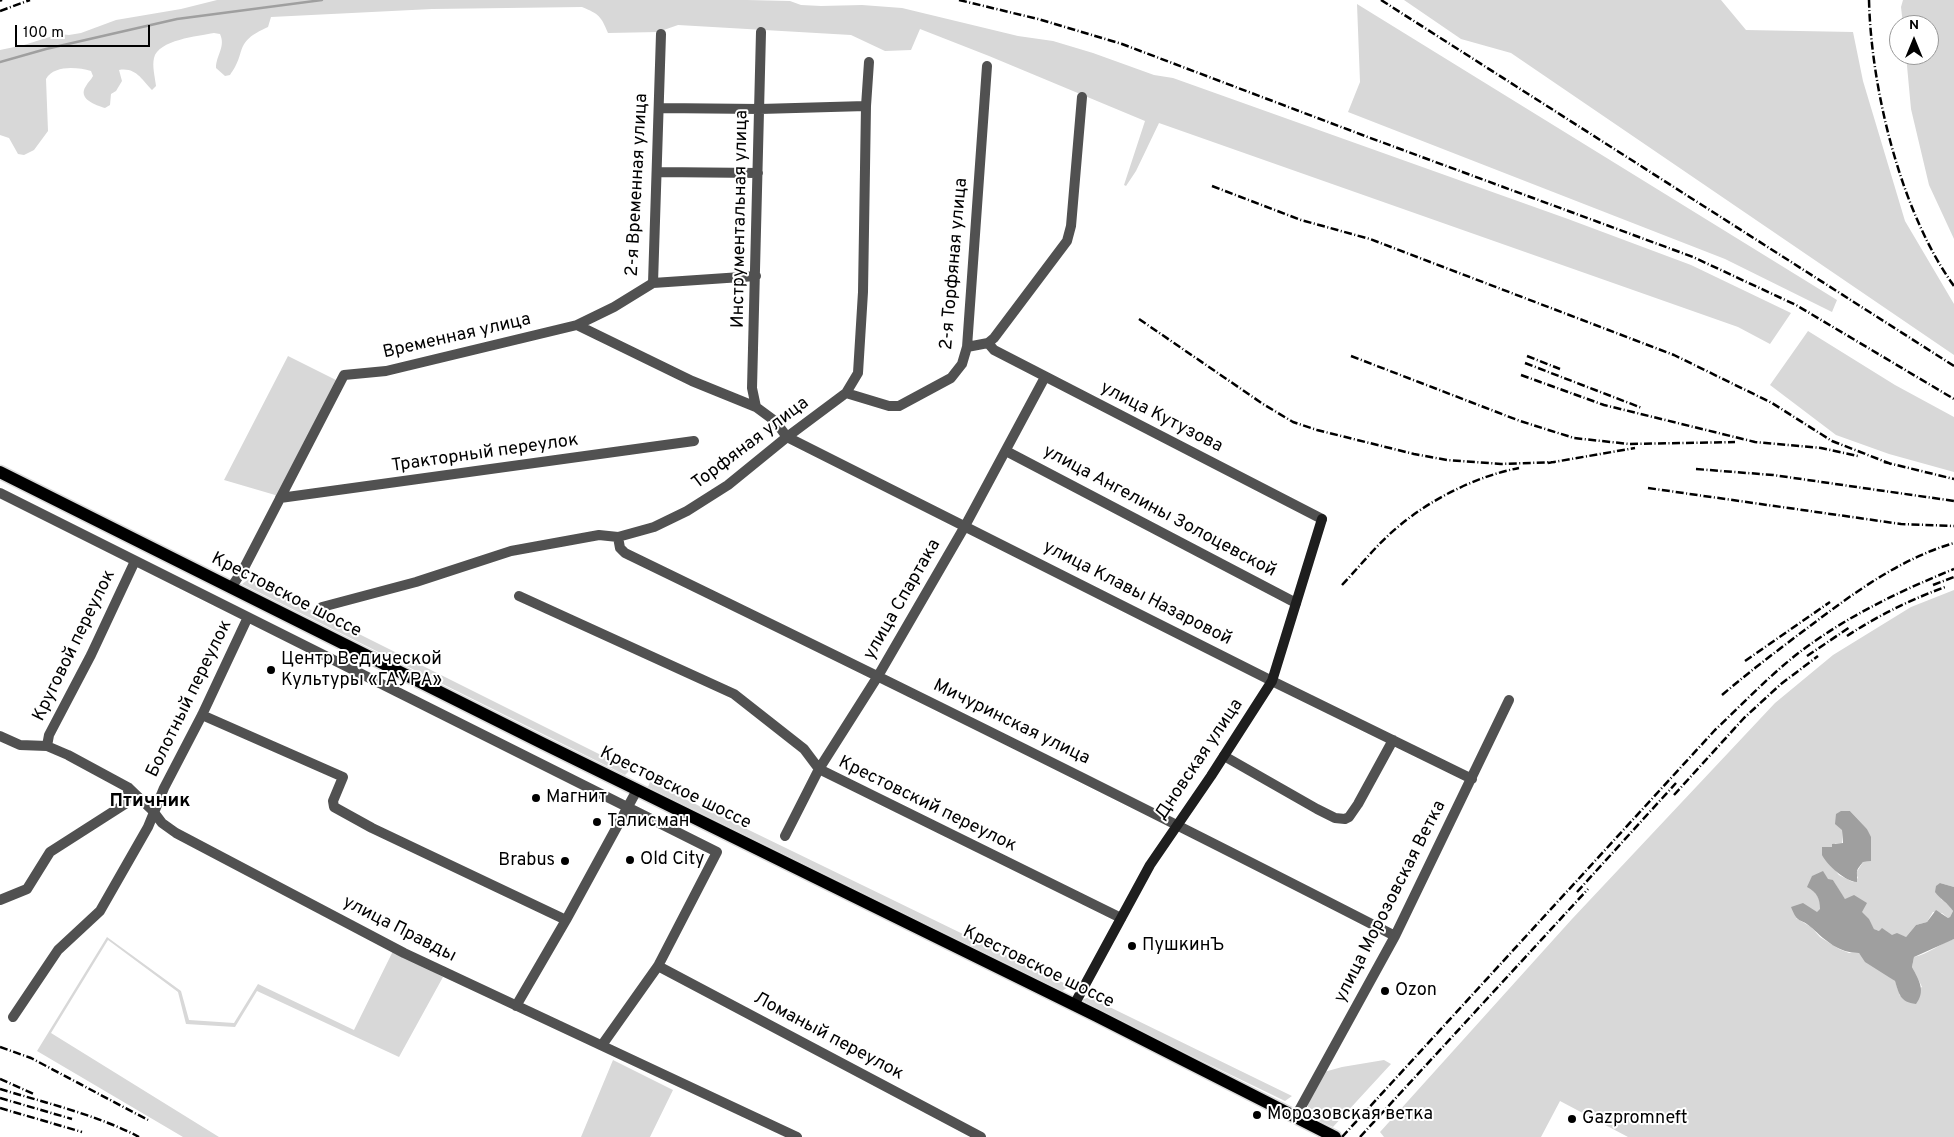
<!DOCTYPE html>
<html>
<head>
<meta charset="utf-8">
<style>
	body { margin:0 }
	#map { position:relative; width:1954px; height:1137px; overflow:hidden; background:#fff; font-family:Overpass,sans-serif }
	canvas { display:block }
	.north { position:absolute; left:1889px; top:15px; width:50px; height:50px; box-sizing:border-box; background:#fff; border:1px solid #999; border-radius:50%; rotate:0deg; font-size:14px; font-weight:700; line-height:20px; text-align:center; color:#000 }
	.north::after { content:''; display:block; margin:auto; width:18px; height:22px; background:#000; clip-path:polygon(50% 0,100% 100%,50% 72%,0 100%) }
	.scale { position:absolute; left:15px; top:25px; width:135px; height:22px; box-sizing:border-box; border:2px solid #000; border-top:0; padding-left:6px; font-size:15px; line-height:18px; white-space:nowrap; color:#000; -webkit-text-stroke:4px #fff; paint-order:stroke }
</style>
</head>
<body>
<div id="map">
<canvas width="1954" height="1137"></canvas>
<div class="north">N</div>
<div class="scale">100 m</div>
</div>
<script>
const ctx = document.querySelector('canvas').getContext('2d');
ctx.lineJoin = 'round';
function paint(path, color) { ctx.fillStyle = color; ctx.fill(path, 'evenodd'); }
function strokePath(path, color, width, dash) { ctx.strokeStyle = color; ctx.lineWidth = width; ctx.lineCap = dash ? 'butt' : 'round'; ctx.setLineDash(dash || []); ctx.stroke(path); }
function label(font, color, halo, rows, align = 'center') {
  ctx.font = font + ' Overpass,sans-serif'; ctx.lineWidth = 4; ctx.setLineDash([]); ctx.textBaseline = 'middle'; ctx.strokeStyle = halo; ctx.fillStyle = color; for (const [text, x, y, turn = 0] of rows) {
    ctx.save(); ctx.translate(x, y); ctx.rotate((+turn || 0) * Math.PI / 180); ctx.textAlign = isNaN(turn) ? turn : align; if (halo) ctx.strokeText(text, 0, 0); ctx.fillText(text, 0, 0); ctx.restore();
  }
}
paint(new Path2D(`
	M217 0H747L790 1 801 5 821 6 862 5 902 8 1018 36 1053 41 1093 53 1154 75 1173 78 1568 219 1691 265 1791 313 1770 344 1738 327 1159 123 1136 171 1126 186 1124 185 1145 121 989 56 920 29 911 50 885 51 851 35 678 25 658 32 608 33C601 16 599 14 582 7L432 9 271 17 268 27C232 43 248 51 230 75L225 76 216 68C216 55 226 47 220 34L214 33C198 36 158 40 154 58 152 66 155 77 156 86L152 90C142 80 136 67 119 70L122 81 116 91 111 94 110 105 105 108C96 105 77 99 86 86 88 82 91 80 93 76L91 71C77 67 54 65 46 79L48 131 34 150 24 155 18 154 9 138 0 135V50L24 45 59 34 69 35 81 33 116 20 181 9Z
	M1404 0H1721L1746 30 1853 32 1863 81 1905 221 1954 304V355L1511 53 1461 39Z
	M1903 0H1954V239L1929 185 1911 109 1906 55H1929V25H1903L1901 7Z
	M1357 4 1837 300 1832 312 1725 259 1348 112 1360 82Z
	M1808 331 1895 385 1954 417V472L1889 454 1836 435 1770 385Z
	M288 356 342 383 282 497 224 480Z
	M249 579 619 764 629 771 625 775 242 584Z
	M1954 590V887L1940 883 1941 899 1950 906 1953 911 1950 917 1948 918 1942 913 1933 912 1927 922 1916 925 1906 937 1889 935 1874 929C1867 915 1858 910 1846 900 1841 895 1837 886 1833 880L1814 890 1820 901 1821 909 1817 913 1796 918 1811 927 1820 937 1839 949 1849 953H1859L1895 981 1900 996 1922 987 1912 967 1914 957C1929 954 1940 943 1954 939V1137H1628L1560 1101 1541 1137H1384L1380 1132 1572 919 1775 703 1833 655 1911 607ZM1850 811 1867 829 1871 841V861L1863 862 1856 873 1858 878 1853 882 1839 875 1822 854 1829 848 1833 847 1835 843H1842V830Z
	M650 782 1070 986 1062 991 648 787Z
	M107 937 181 991 189 1020 234 1023 258 984 354 1030 393 951 443 977 399 1057 257 991 235 1027 186 1024 178 992 108 940 51 1033 219 1137H183L37 1051Z
	M1089 997 1292 1096 1285 1101 1109 1016 1082 1000Z
	M613 1060 673 1090 650 1137H581Z
	M1384 1060 1391 1064 1333 1127 1310 1117 1307 1102 1324 1072 1342 1067Z`), '#d8d8d8');
paint(new Path2D(`
	M1841 811H1850L1867 829 1871 837V861L1863 862C1854 873 1858 870 1857 882 1846 882 1827 865 1822 855 1822 854 1822 848 1822 847H1832V844L1843 843 1842 830 1835 824 1836 814Z
	M1823 871 1828 879 1833 880 1845 899 1854 895 1867 903 1862 912 1869 919 1874 929 1879 931 1882 928 1892 935 1897 933 1906 937 1916 925 1927 922 1936 910 1948 918 1950 917 1953 911C1948 903 1940 899 1935 892L1936 886 1940 883 1954 887V939L1914 957 1912 967C1919 980 1926 991 1916 1004 1900 1002 1899 994 1895 981L1865 962 1859 953C1839 953 1826 941 1812 928 1800 917 1798 925 1791 907L1803 903 1817 912 1820 909C1820 899 1817 892 1807 887L1812 876Z`), '#9f9f9f');
strokePath(new Path2D(`
	M0 62 46 49 177 19 322 0`), '#9f9f9f', 2.5);
const primary = new Path2D(`
	M0 472 542 743 1097 1016 1335 1137`);
strokePath(primary, '#dbdbdb', 15);
strokePath(new Path2D(`
	M659 108 760 109 866 106
	M657 172 758 173
	M653 283 756 276
	M577 325 614 307 653 283 661 34
	M988 343 994 350 1322 519
	M967 347 988 343 994 338 1067 241 1071 226 1082 97
	M846 393 889 406H899L951 378 962 364 967 347 987 66
	M756 407 752 388 761 32
	M1006 451 1296 603
	M0 493 717 852 658 966 602 1045
	M280 498 694 441
	M618 537 620 548 625 553C883 678 1140 805 1395 936
	M231 588 244 568 344 375 386 371 577 325 692 381 756 407 775 421 787 437 1272 681 1472 779
	M519 596 734 694 804 749 819 769 1121 918
	M322 607 416 582 511 551 599 535 618 537 654 527 687 511 728 485 787 437 846 393 858 373 863 292 866 106 869 62
	M202 715 343 777 333 801 334 807 372 828 566 920
	M0 736 20 745 47 746 68 755 129 788 153 811 162 823 176 833 404 953 797 1137
	M47 746 49 735 91 655 135 561
	M1224 756 1317 809 1335 818 1345 819 1349 817 1358 804 1393 740
	M785 836 819 769 878 676 965 526 1045 377
	M0 900 27 889 50 852 125 804 129 788
	M658 966 981 1137
	M516 1006 566 920 637 790
	M13 1017 58 950 100 911 148 827 164 788 202 715 248 617
	M1296 1116 1395 936 1509 700`), '#515151', 10);
strokePath(new Path2D(`
	M1074 1005 1150 865 1211 776 1272 681 1322 519`), '#1e1e1e', 10);
strokePath(primary, '#000', 12);
strokePath(new Path2D(`
	M959 0 1038 19 1122 44 1365 136 1693 257 1796 305 1954 399
	M1381 0 1954 366
	M1869 0C1871 89 1901 213 1954 286
	M0 1 2 0
	M0 11 30 0
	M1212 186 1301 220 1370 239 1674 355 1772 403 1832 441 1891 464
	M1139 319 1263 404 1293 422 1317 430 1414 454 1447 460 1501 464 1555 462
	M1351 356 1520 421 1574 438 1629 444 1735 442
	M1527 356 1560 369
	M1525 363 1642 408
	M1521 375 1604 405 1755 442 1821 448 1858 456
	M1884 462 1954 479
	M1548 463 1635 448
	M1696 469 1773 475 1954 501
	M1648 488 1901 524 1954 526
	M1342 585C1361 565 1378 543 1399 526 1431 499 1477 476 1519 468
	M1933 585 1954 577
	M1847 636C1877 616 1910 600 1945 587
	M1807 656 1850 627
	M1745 661 1830 602
	M1722 695C1749 672 1778 650 1806 629 1851 595 1899 559 1954 543
	M1674 795 1744 718 1781 684 1818 656
	M1577 892 1676 783
	M0 1047 31 1058 148 1120
	M0 1079 34 1094
	M0 1089C43 1102 100 1116 139 1137
	M0 1098 72 1119
	M0 1108 82 1132
	M1342 1137 1715 730C1747 700 1778 666 1815 641 1858 611 1905 589 1954 569
	M1360 1137 1588 889`), '#000', 2.5, [8, 2.5, 1, 2.5]);
for (const [x, y, r, color] of [
	[271,670,5,"#000"],
	[536,798,5,"#000"],
	[597,822,5,"#000"],
	[630,860,5,"#000"],
	[565,861,5,"#000"],
	[1132,946,5,"#000"],
	[1385,991,5,"#000"],
	[1257,1115,5,"#000"],
	[1572,1119,5,"#000"]
]) { const dot = new Path2D(); dot.arc(x, y, r, 0, 2 * Math.PI); ctx.fillStyle = color; ctx.fill(dot); strokePath(dot, '#fff', 2); }
label('18px', '#000', '#fff', [
	["2-я Временная улица",638,185,-87],
	["Инструментальная улица",741,219,-89],
	["2-я Торфяная улица",955,264,-85],
	["Временная улица",457,337,-13],
	["улица Кутузова",1161,418,27],
	["Торфяная улица",751,444,-37],
	["Тракторный переулок",485,454,-8],
	["улица Ангелины Золоцевской",1159,512,28],
	["улица Клавы Назаровой",1137,594,27],
	["Крестовское шоссе",286,596,27],
	["улица Спартака",903,600,-60],
	["Круговой переулок",75,646,-64],
	["Болотный переулок",190,699,-64],
	["Мичуринская улица",1011,723,26],
	["Дновская улица",1200,760,-56],
	["Крестовское шоссе",675,789,26],
	["Крестовский переулок",927,805,26],
	["улица Морозовская Ветка",1391,902,-63],
	["улица Правды",399,930,27],
	["Крестовское шоссе",1038,968,26],
	["Ломаный переулок",828,1037,28]
]);
label('18px', '#000', '#fff', [
	["Центр Ведической",281,660],
	["Культуры «ГАУРА»",281,681],
	["Магнит",546,798],
	["Талисман",607,822],
	["Old City",640,860],
	["Brabus",555,861,"right"],
	["ПушкинЪ",1142,946],
	["Ozon",1395,991],
	["Морозовская ветка",1267,1115],
	["Gazpromneft",1582,1119]
], 'left');
label('bold 19px', '#000', '#fff', [
	["Птичник",150,802]
]);
</script>
</body>
</html>
